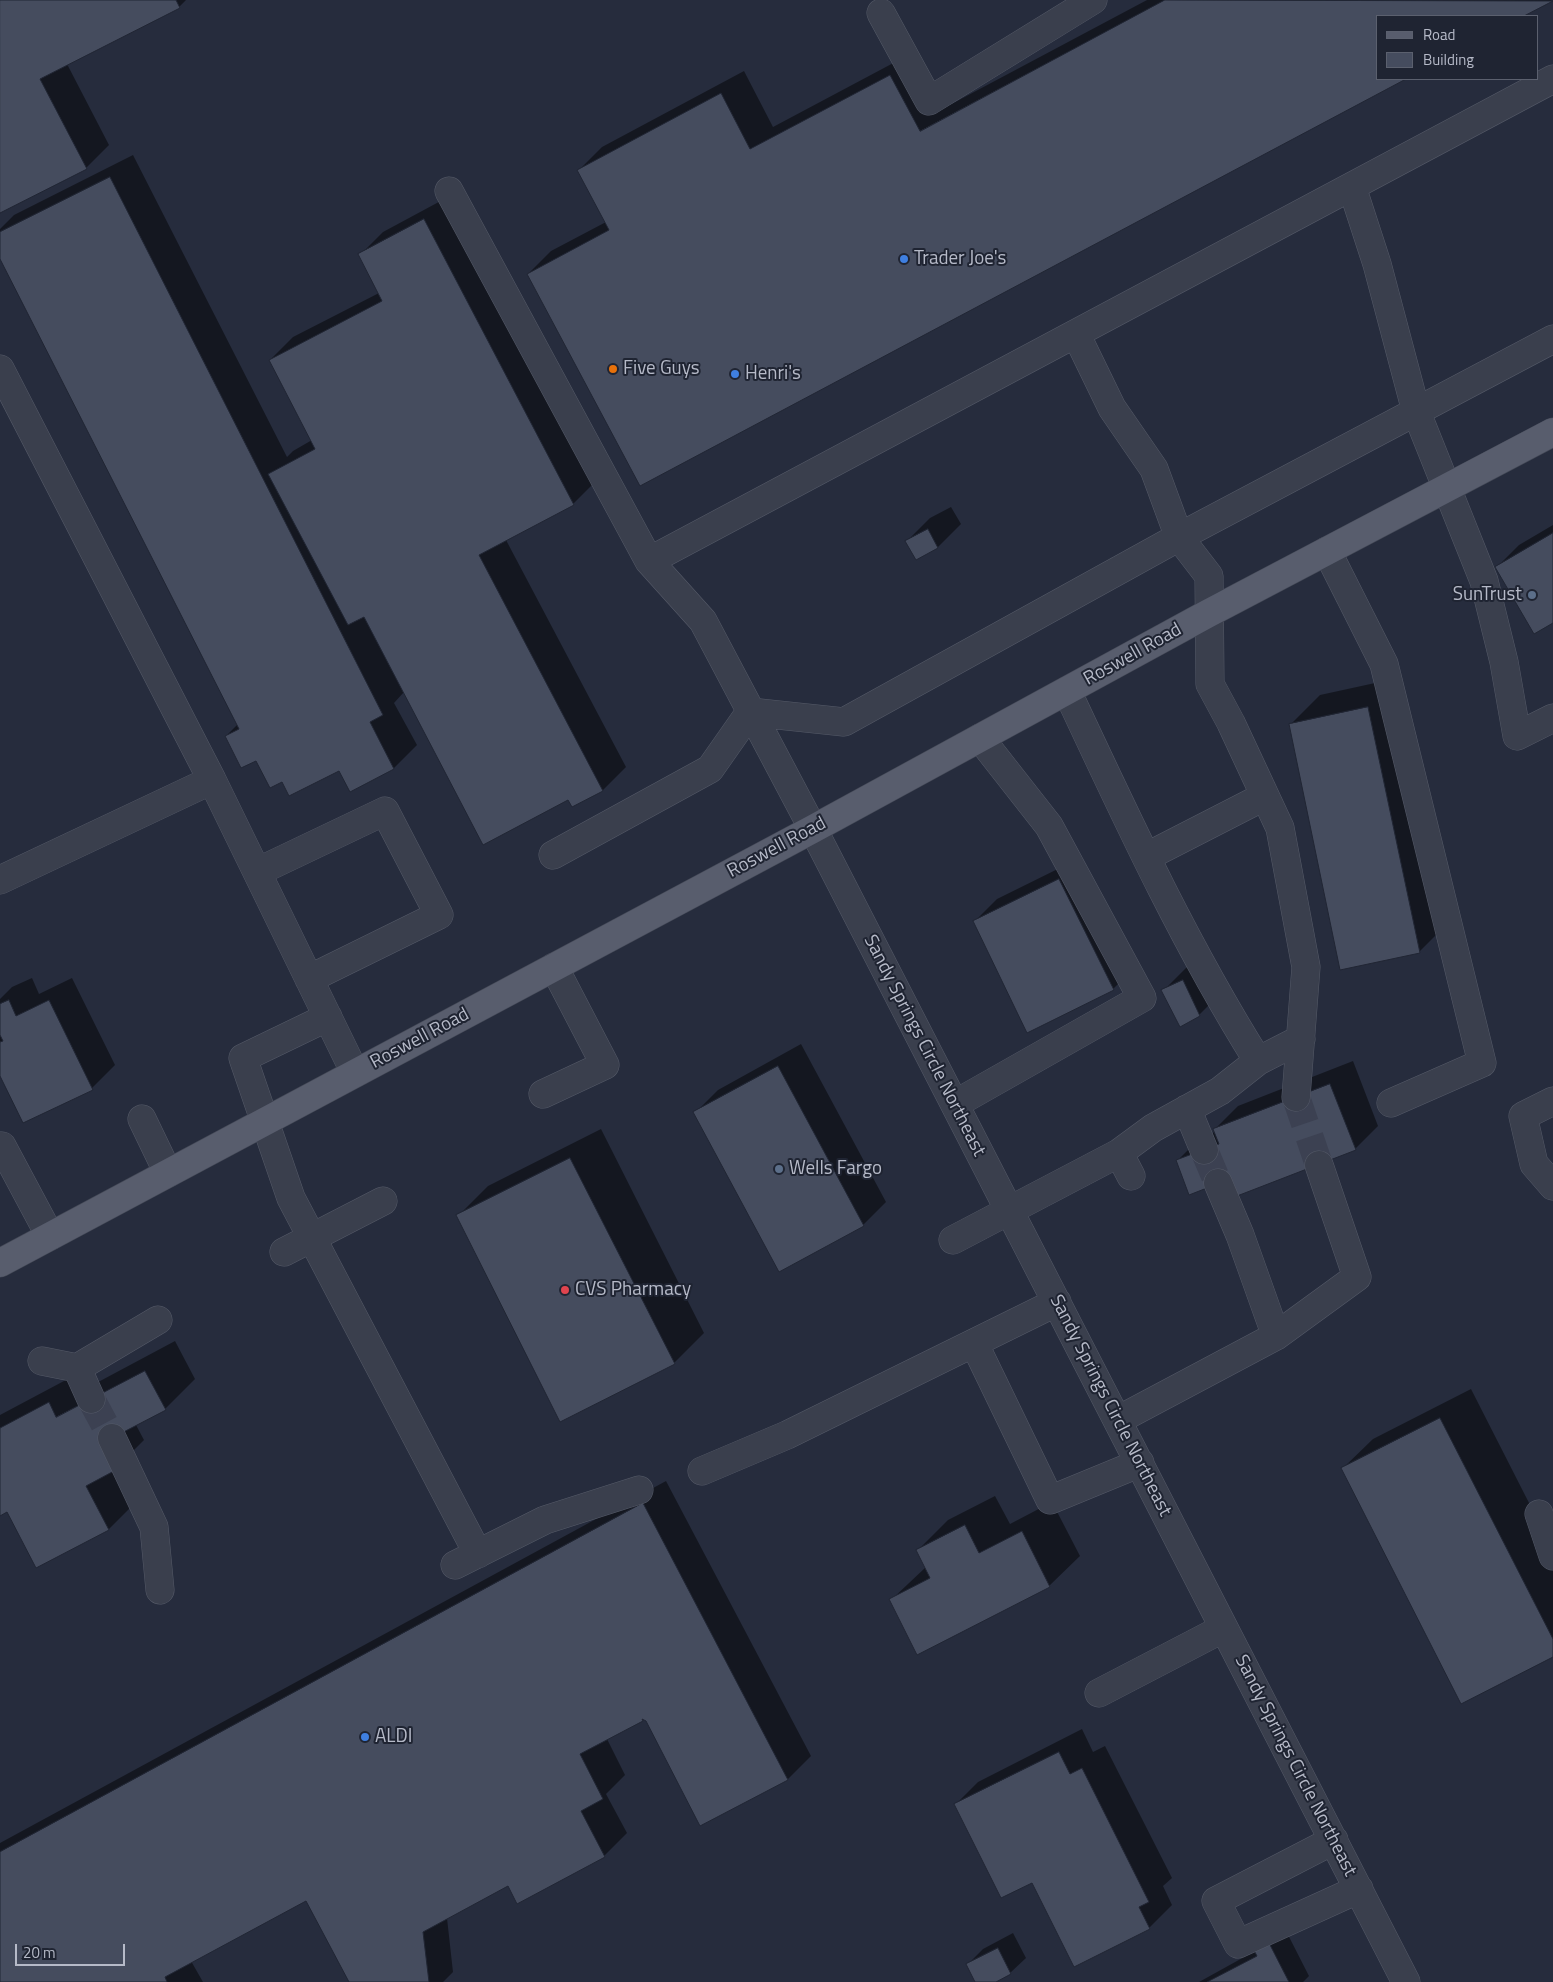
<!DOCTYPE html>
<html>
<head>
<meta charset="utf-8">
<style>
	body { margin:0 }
	#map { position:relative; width:1553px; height:1982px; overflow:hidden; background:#262c3d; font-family:"Titillium Web",sans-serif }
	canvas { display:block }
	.legend { position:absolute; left:1376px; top:15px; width:162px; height:65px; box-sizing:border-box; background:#1f2432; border:1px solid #5b606e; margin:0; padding:6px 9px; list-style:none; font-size:15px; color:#b6bac8 }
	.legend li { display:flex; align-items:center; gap:10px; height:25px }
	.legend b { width:25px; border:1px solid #5b606e }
	.scale { position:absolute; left:15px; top:1944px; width:110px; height:22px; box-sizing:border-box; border:2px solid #b6bac8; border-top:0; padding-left:6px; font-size:15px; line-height:18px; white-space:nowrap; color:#b6bac8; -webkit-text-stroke:4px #1f2432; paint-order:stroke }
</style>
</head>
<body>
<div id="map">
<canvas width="1553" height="1982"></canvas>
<ul class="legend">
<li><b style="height:6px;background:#585d6d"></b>Road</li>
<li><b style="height:14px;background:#454c5e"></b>Building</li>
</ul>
<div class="scale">20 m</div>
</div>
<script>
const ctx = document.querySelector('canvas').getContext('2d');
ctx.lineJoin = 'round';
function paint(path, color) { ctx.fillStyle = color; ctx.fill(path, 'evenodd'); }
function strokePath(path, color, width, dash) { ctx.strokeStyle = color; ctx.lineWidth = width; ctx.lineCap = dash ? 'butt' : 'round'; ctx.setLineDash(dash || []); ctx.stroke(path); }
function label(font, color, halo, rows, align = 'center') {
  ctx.font = font + ' "Titillium Web",sans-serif'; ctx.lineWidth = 4; ctx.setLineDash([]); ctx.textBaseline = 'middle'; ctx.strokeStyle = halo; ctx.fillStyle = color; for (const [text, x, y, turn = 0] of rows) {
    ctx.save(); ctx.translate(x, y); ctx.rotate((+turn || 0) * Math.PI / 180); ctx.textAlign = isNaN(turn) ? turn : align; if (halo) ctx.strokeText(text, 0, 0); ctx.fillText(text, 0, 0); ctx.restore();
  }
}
paint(new Path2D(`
	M0 0H186L179 7 67 64 109 145 86 168 0 212Z
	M1147 0H1552L1521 16H1377V79H1404L640 485 528 274 551 251 606 222 579 170 602 147 744 71 773 127 914 52 944 108Z
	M133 155 287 457 293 451 312 440 270 360 293 337 379 293 360 255 383 232 448 197 596 481 573 504 506 540 626 767 603 790 572 805 569 798 404 692 394 703 417 745 394 768 340 769 282 780 226 736 238 724 0 256V229L14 215Z
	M951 507 961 524 938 547 916 559 907 541 930 518Z
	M1553 525V621L1496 568 1519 545Z
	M1398 678 1449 922 1419 952 1290 725 1320 695Z
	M1082 857 1136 966 1113 989 974 922 997 899Z
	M1206 958 1222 992 1199 1015 1163 991 1186 968Z
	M32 978 39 994 72 978 115 1065 92 1088 0 1073V999L12 987Z
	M801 1044 886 1202 863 1225 695 1113 718 1090Z
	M1353 1061 1378 1126 1355 1149 1178 1160 1201 1137 1215 1132V1129L1238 1106Z
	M601 1129 704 1333 674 1363 458 1216 488 1186Z
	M175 1341 195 1379 165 1409 136 1425 144 1440 120 1464 139 1499 109 1529 37 1566 8 1510 0 1514V1415L79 1373 87 1388Z
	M1471 1389 1553 1550V1656L1342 1469 1373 1439Z
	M666 1481 811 1756 788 1779 644 1718 607 1739 625 1775 606 1794 627 1833 604 1856 509 1885 447 1918 453 1972 443 1982H350L307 1899 191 1961 203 1982H0V1843Z
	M995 1496 1010 1524 1052 1502 1080 1556 1049 1586 891 1600 926 1567 918 1550 948 1520Z
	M1082 1729 1093 1752 1105 1746 1172 1878 1163 1886 1172 1905 1149 1928 1033 1881 955 1805 978 1782Z
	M1282 1923 1309 1976 1303 1982H1199L1255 1951Z
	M1013 1933 1026 1958 1010 1973 994 1982H977L968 1964 983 1949Z`), '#0007');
const building = new Path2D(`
	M0 0H176L180 8 40 79 87 169 0 213Z
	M1165 0 1553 1 1524 16H1377V79H1406L640 486 527 274 609 230 577 170 721 93 750 149 890 75 920 131Z
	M110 177 383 715 370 722 394 769 350 792 339 771 289 796 282 782 270 788 256 761 241 768 225 736 239 729 0 259V232Z
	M424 219 574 505 479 555 603 791 572 807 568 800 483 845 364 617 348 625 268 474 315 449 269 360 382 301 358 254Z
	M928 529 938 548 916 560 905 541Z
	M1553 533V623L1534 634 1495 567Z
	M1368 707 1420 953 1340 970 1289 724Z
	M1059 879 1114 990 1027 1033 973 921Z
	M1183 980 1200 1016 1180 1027 1161 990Z
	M9 1000 16 1016 49 1000 93 1090 23 1123 0 1076V1042L3 1041 0 1035V1004Z
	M778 1066 864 1226 779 1272 693 1112Z
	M1330 1084 1356 1150 1237 1196 1230 1179 1189 1195 1176 1160 1219 1144 1213 1129Z
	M570 1158 675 1364 560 1422 456 1215Z
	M145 1371 166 1410 112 1438 114 1471 86 1486 109 1530 36 1568 7 1512 0 1516V1428L49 1402 56 1417Z
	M1440 1418 1553 1639V1657L1461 1704 1341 1468Z
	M643 1503 788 1780 700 1826 646 1721 642 1719 643 1721 580 1754 603 1799 581 1811 605 1857 517 1904 508 1886 423 1932 429 1982H349L306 1901 165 1977 167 1982H0V1852Z
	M965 1525 979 1553 1022 1531 1050 1587 917 1655 889 1599 930 1578 916 1550Z
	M1059 1752 1070 1774 1082 1768 1149 1902 1139 1907 1150 1929 1074 1967 1032 1883 1001 1898 954 1804Z
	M1266 1937 1289 1982H1207L1257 1956 1251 1945Z
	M998 1948 1011 1974 996 1982H975L966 1964Z`);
paint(building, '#454c5e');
strokePath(building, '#212634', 1);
strokePath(new Path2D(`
	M1296 1097 1319 1165
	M1204 1150 1218 1183
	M91 1399 112 1438`), '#3c4152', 28, [28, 14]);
const minor = new Path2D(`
	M881 13 929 101 1093 0
	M1352 187 1377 264 1416 411 1484 581 1504 662 1517 736 1553 718
	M449 191 649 561 703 621 813 829 1406 1982
	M1076 334 1112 408 1154 469 1179 537 1209 576 1210 684 1231 723 1280 828 1306 967 1296 1097
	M0 369 212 780 355 1073
	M1327 551 1384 664 1482 1063 1391 1103
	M649 561 1553 79
	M1067 691C1126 817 1184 943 1258 1061
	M553 855 710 769 750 712 844 722 1179 537 1553 339
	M1146 857 1265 796
	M257 872 385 811 439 915 309 979
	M0 880 212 780
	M328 1017 243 1058 291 1198 478 1554
	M543 1094 605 1065 554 967
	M1553 1101 1523 1116 1534 1164 1553 1186
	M955 1104 1142 998 1049 826 980 738
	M1187 1109 1204 1150
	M142 1119 168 1173
	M2 1146 50 1236
	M1119 1153 1153 1128 1220 1091 1258 1061 1301 1039
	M1218 1183 1240 1235 1276 1336
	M953 1240 1119 1153 1131 1176
	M284 1252 383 1201
	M974 1343 1050 1500 1140 1463
	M42 1361 77 1368 158 1320
	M77 1368 91 1399
	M1118 1420 1276 1336 1357 1277 1319 1165
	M112 1438 154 1527 160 1590
	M702 1471 787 1435 1057 1302
	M1539 1514 1553 1556
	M455 1565 545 1520 639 1490
	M1099 1693 1224 1628
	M1334 1840 1216 1901 1238 1944 1359 1889`);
const major = new Path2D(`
	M0 1263 813 829 1209 613 1553 432`);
strokePath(minor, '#555a68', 29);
strokePath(major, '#434856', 29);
strokePath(minor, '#3a3f4d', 28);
strokePath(major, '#585d6d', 28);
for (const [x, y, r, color] of [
	[904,259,5,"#3f7fe0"],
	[613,369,5,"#e8710a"],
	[735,374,5,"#3f7fe0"],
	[1532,595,5,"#5c6f8a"],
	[779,1169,5,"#5c6f8a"],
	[565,1290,5,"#e0444e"],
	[365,1737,5,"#3f7fe0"]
]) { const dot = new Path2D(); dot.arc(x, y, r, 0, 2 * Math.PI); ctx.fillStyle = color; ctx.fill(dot); strokePath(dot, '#1f2432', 2); }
label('19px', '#b6bac8', '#1f2432', [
	["Trader Joe's",914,259],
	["Five Guys",623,369],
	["Henri's",745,374],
	["SunTrust",1522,595,"right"],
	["Wells Fargo",789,1169],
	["CVS Pharmacy",575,1290],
	["ALDI",375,1737]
], 'left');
label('19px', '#b6bac8', '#1f2432', [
	["Roswell Road",1133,655,-29],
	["Roswell Road",777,848,-28],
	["Roswell Road",420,1039,-28],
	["Sandy Springs Circle Northeast",924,1046,63],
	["Sandy Springs Circle Northeast",1110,1406,63],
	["Sandy Springs Circle Northeast",1295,1766,63]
]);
</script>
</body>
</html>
